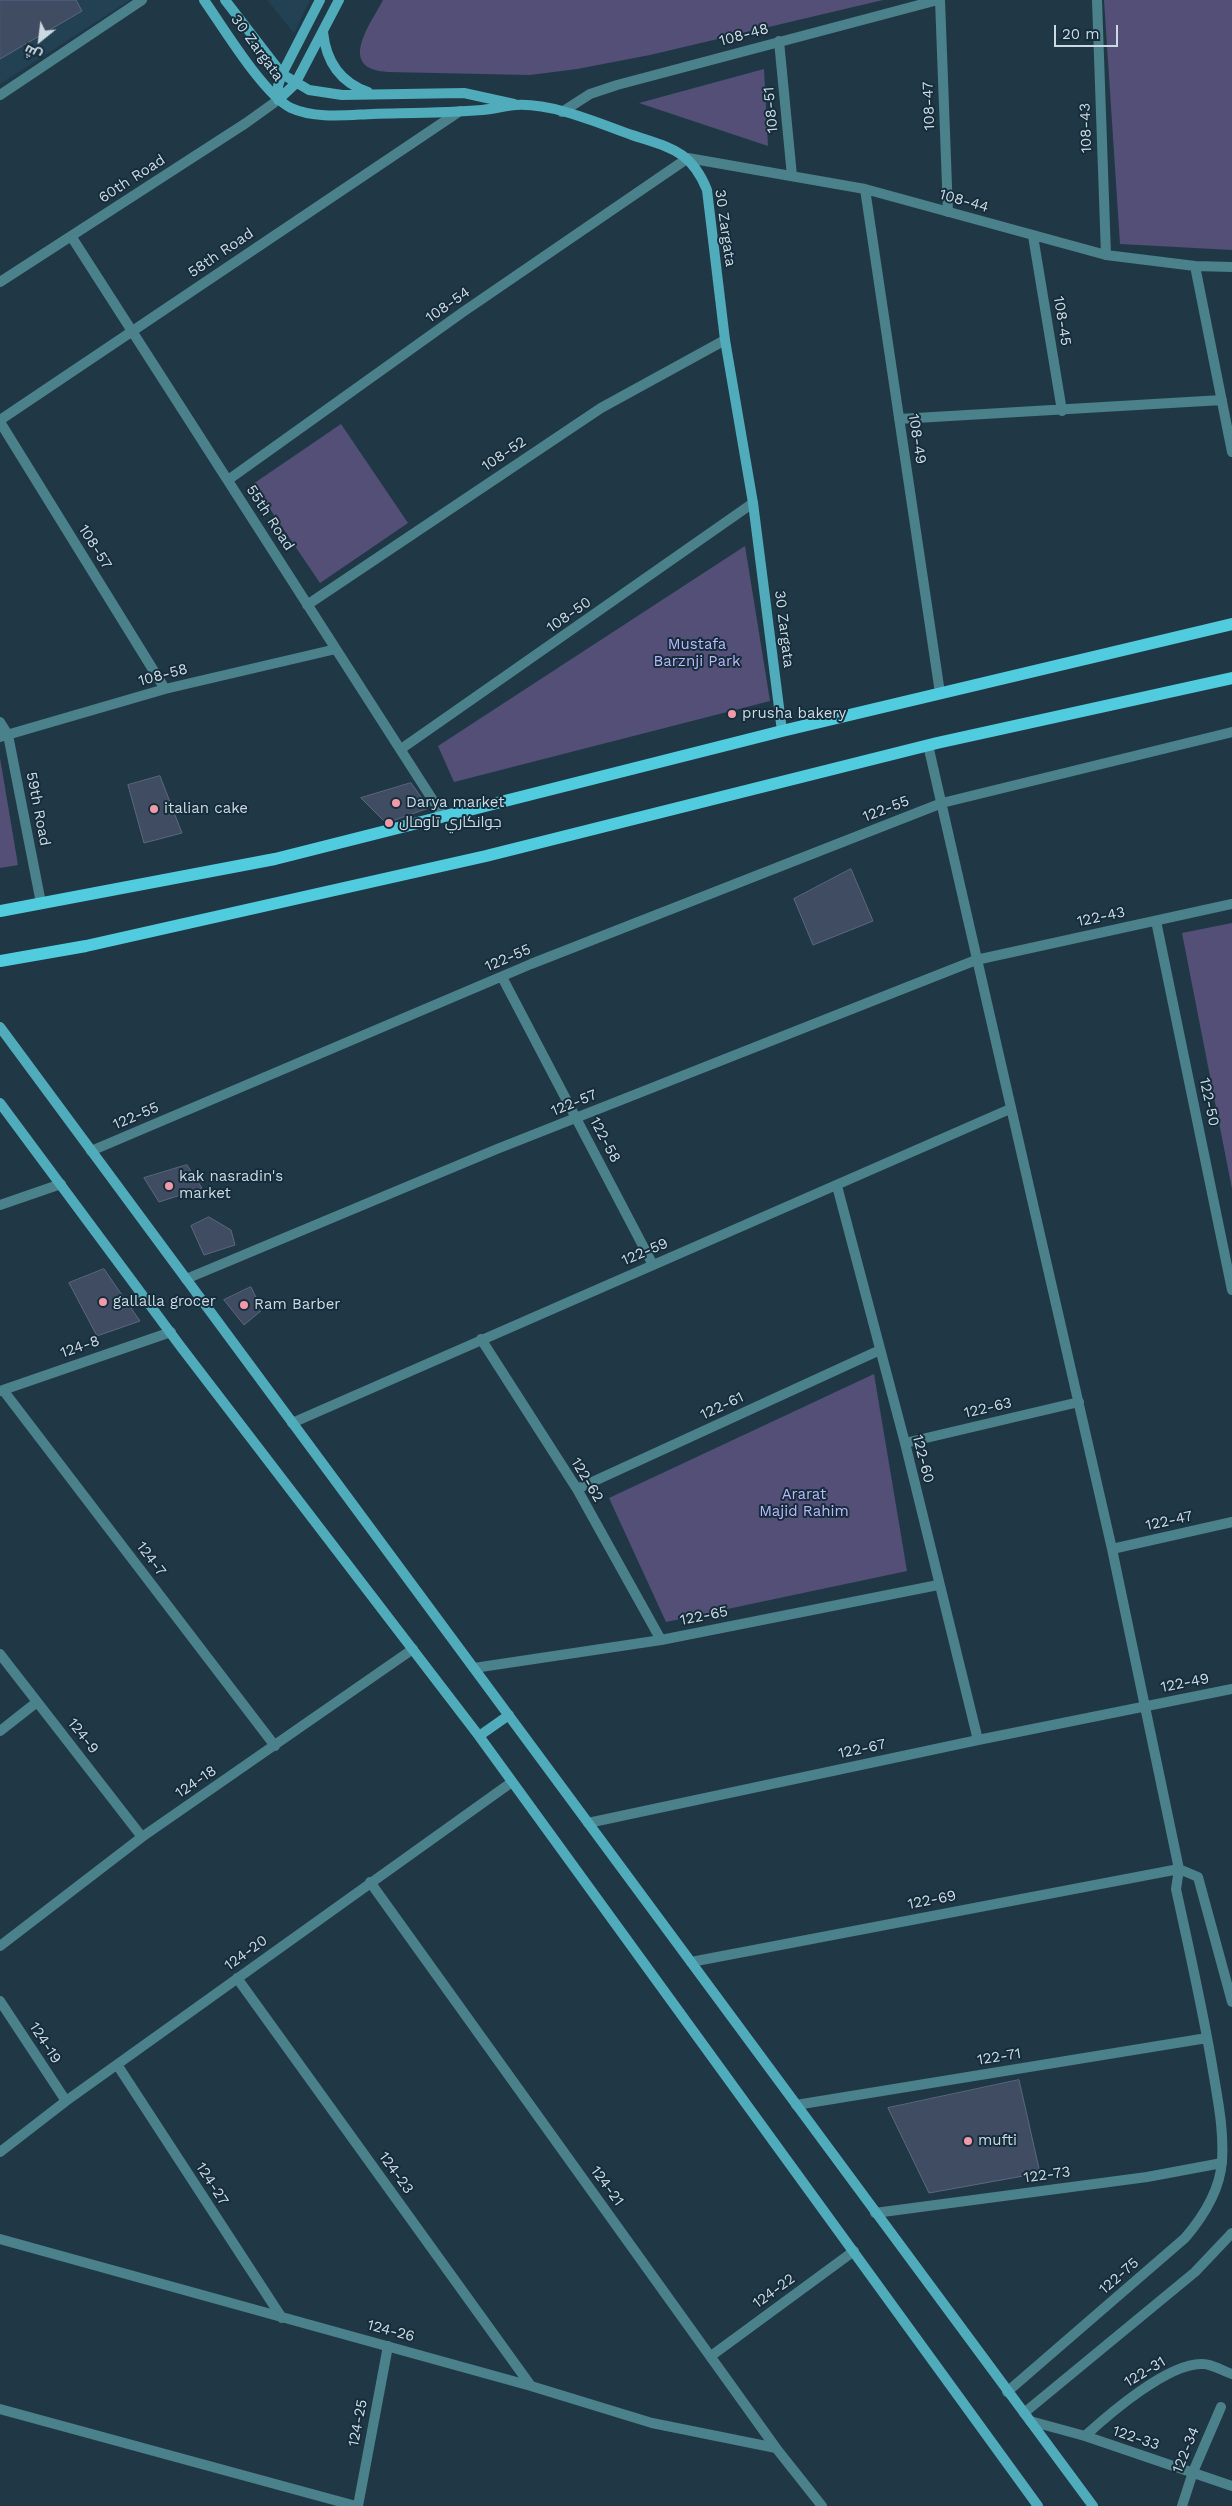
<!DOCTYPE html>
<html>
<head>
<meta charset="utf-8">
<style>
	body { margin:0 }
	#map { position:relative; width:1232px; height:2506px; overflow:hidden; background:#203846; font-family:"Work Sans",Cairo,sans-serif }
	canvas { display:block }
	.north { position:absolute; left:15px; top:15px; width:50px; height:50px; -webkit-text-stroke:4px #162d3b; paint-order:stroke; rotate:209deg; font-size:14px; font-weight:700; line-height:20px; text-align:center; color:#cbd9e2 }
	.north::after { content:''; display:block; margin:auto; width:18px; height:22px; background:#cbd9e2; clip-path:polygon(50% 0,100% 100%,50% 72%,0 100%) }
	.scale { position:absolute; left:1054px; top:25px; width:64px; height:22px; box-sizing:border-box; border:2px solid #cbd9e2; border-top:0; padding-left:6px; font-size:15px; line-height:18px; white-space:nowrap; color:#cbd9e2; -webkit-text-stroke:4px #162d3b; paint-order:stroke }
</style>
</head>
<body>
<div id="map">
<canvas width="1232" height="2506"></canvas>
<div class="north">ش</div>
<div class="scale">20 m</div>
</div>
<script>
const ctx = document.querySelector('canvas').getContext('2d');
ctx.lineJoin = 'round';
function paint(path, color) { ctx.fillStyle = color; ctx.fill(path, 'evenodd'); }
function strokePath(path, color, width, dash) { ctx.strokeStyle = color; ctx.lineWidth = width; ctx.lineCap = dash ? 'butt' : 'round'; ctx.setLineDash(dash || []); ctx.stroke(path); }
function label(font, color, halo, rows, align = 'center') {
  ctx.font = font + ' "Work Sans",Cairo,sans-serif'; ctx.lineWidth = 4; ctx.setLineDash([]); ctx.textBaseline = 'middle'; ctx.strokeStyle = halo; ctx.fillStyle = color; for (const [text, x, y, turn = 0] of rows) {
    ctx.save(); ctx.translate(x, y); ctx.rotate((+turn || 0) * Math.PI / 180); ctx.textAlign = isNaN(turn) ? turn : align; if (halo) ctx.strokeText(text, 0, 0); ctx.fillText(text, 0, 0); ctx.restore();
  }
}
paint(new Path2D(`
	M0 0H130L0 84Z
	M267 0H310L294 33Z`), '#224254');
paint(new Path2D(`
	M383 0H883L650 55 577 69 530 75 388 72C336 69 370 25 383 0Z
	M1104 0H1232V250L1120 244Z
	M764 69 768 146 639 103Z
	M341 424 408 523 320 583 253 484Z
	M745 546 770 701 454 782 438 746Z
	M0 758 18 865 0 868Z
	M1232 923V1189L1182 933Z
	M874 1374 907 1571 666 1622 609 1498Z`), '#534f77');
const building = new Path2D(`
	M0 0H76L82 11 0 59Z
	M160 776 182 833 144 843 128 785Z
	M411 783 429 808 389 822 386 823 361 798Z
	M851 869 873 921 813 945 794 899Z
	M187 1165 202 1188 159 1202 144 1178Z
	M209 1217 231 1230 235 1245 204 1255 191 1226Z
	M104 1269 140 1321 97 1336 69 1283Z
	M251 1287 262 1310 244 1325 224 1300Z
	M1019 2080 1040 2173 929 2193 888 2108Z`);
paint(building, '#404c62');
strokePath(building, '#5b677e', 1);
strokePath(new Path2D(`
	M940 0 948 212
	M1097 0 1106 255
	M779 41 792 176
	M0 95 142 0
	M562 112 590 94 617 85 938 0
	M865 189 940 693
	M71 236 443 816
	M1033 236 1062 411
	M1195 266 1232 452
	M0 282 246 123 278 100
	M899 419 1222 400
	M0 420 460 111
	M0 422 165 689
	M228 480 463 312 688 158 865 189 1106 255 1195 266 1232 267
	M307 605 601 408 725 340
	M0 722 8 735 41 903
	M0 737 165 689 336 649
	M928 745 1112 1549 1179 1869 1176 1889C1189 1949 1203 2010 1213 2071 1218 2101 1224 2130 1222 2161 1220 2190 1203 2217 1185 2238L1007 2392
	M401 749 753 503
	M1156 921 1232 1290
	M502 977 653 1265
	M91 1151 531 964 942 803 1232 732
	M837 1186 905 1443 978 1740
	M0 1205 61 1184
	M186 1279 497 1149 976 960 1232 904
	M481 1339 577 1489 661 1640
	M3 1390 275 1746
	M0 1391 171 1332
	M292 1423 1010 1109
	M905 1443 1079 1402
	M577 1489 880 1350
	M1112 1549 1232 1522
	M0 1654 142 1837
	M474 1668 661 1640 938 1585
	M0 1731 37 1702
	M588 1823 978 1740 1232 1689
	M1179 1869 1198 1877 1232 2002
	M370 1882 776 2448 822 2506
	M0 1946 142 1837 413 1649
	M691 1962 1179 1869
	M237 1978 531 2386
	M0 2001 66 2101
	M118 2066 282 2318
	M796 2105 1207 2038
	M0 2152 66 2101 512 1782
	M875 2213 1147 2177 1222 2163
	M0 2239 531 2386 652 2423 776 2448
	M711 2356 854 2251
	M0 2409 356 2506
	M1024 2413 1195 2272 1232 2233
	M1030 2421 1085 2436 1232 2486
	M1085 2436C1109 2414 1169 2362 1203 2364 1212 2364 1223 2371 1232 2374
	M358 2506 388 2346
	M1182 2506 1193 2472 1221 2407`), '#4b818a', 10);
strokePath(new Path2D(`
	M204 0C223 27 264 95 291 108 315 119 347 115 373 114 409 113 446 113 482 110 493 109 505 106 516 105 553 103 598 123 632 135 670 148 691 150 707 190L725 340 753 503 782 731
	M225 0 282 74 309 90 342 95 464 93 514 104
	M323 32C326 61 339 82 368 92
	M278 100 295 84 339 0
	M278 100V86L282 74 320 0
	M0 1027 1093 2506
	M0 1103 181 1347 479 1736 1038 2506
	M479 1736 509 1715`), '#50abba', 10);
strokePath(new Path2D(`
	M0 911 275 859 782 731 1232 624
	M0 961 86 946 486 856 937 743 1232 678`), '#51ccdf', 12);
for (const [x, y, r, color] of [
	[732,714,5,"#f39aaa"],
	[396,803,5,"#f39aaa"],
	[154,809,5,"#f39aaa"],
	[389,823,5,"#f39aaa"],
	[169,1186,5,"#f39aaa"],
	[103,1302,5,"#f39aaa"],
	[244,1305,5,"#f39aaa"],
	[968,2141,5,"#f39aaa"]
]) { const dot = new Path2D(); dot.arc(x, y, r, 0, 2 * Math.PI); ctx.fillStyle = color; ctx.fill(dot); strokePath(dot, '#162d3b', 2); }
label('15px', '#cbd9e2', '#162d3b', [
	["108-48",744,35,-15],
	["30 Zargata",257,48,54],
	["108-47",929,106,-92],
	["108-51",771,110,-95],
	["108-43",1086,128,-92],
	["60th Road",132,179,-33],
	["108-44",964,201,16],
	["30 Zargata",725,228,82],
	["58th Road",221,253,-34],
	["108-54",448,305,-35],
	["108-45",1062,321,81],
	["108-49",917,439,81],
	["108-52",504,454,-34],
	["55th Road",270,518,57],
	["108-57",95,547,58],
	["108-50",569,615,-35],
	["30 Zargata",784,629,83],
	["108-58",163,675,-15],
	["59th Road",38,809,79],
	["122-55",886,809,-21],
	["122-43",1101,917,-12],
	["122-55",508,958,-23],
	["122-50",1209,1102,78],
	["122-57",574,1103,-22],
	["122-55",136,1116,-23],
	["122-58",605,1140,62],
	["122-59",645,1252,-23],
	["124-8",80,1347,-19],
	["122-61",722,1406,-25],
	["122-63",988,1408,-13],
	["122-60",923,1459,76],
	["122-62",587,1480,59],
	["122-47",1169,1521,-12],
	["124-7",151,1559,53],
	["122-65",704,1616,-11],
	["122-49",1185,1683,-11],
	["124-9",83,1736,52],
	["122-67",862,1749,-12],
	["124-18",196,1782,-34],
	["122-69",932,1900,-11],
	["124-20",246,1953,-36],
	["124-19",45,2043,57],
	["122-71",999,2057,-9],
	["124-23",396,2173,54],
	["122-73",1047,2175,-8],
	["124-27",212,2184,57],
	["124-21",607,2186,54],
	["122-75",1119,2276,-41],
	["124-22",774,2291,-36],
	["124-26",391,2331,15],
	["122-31",1145,2372,-31],
	["124-25",358,2423,-79],
	["122-33",1136,2438,18],
	["122-34",1186,2450,-68]
]);
label('15px', '#bdb6fd', '#162d3b', [
	["Mustafa",697,645],
	["Barznji Park",697,662],
	["Ararat",804,1495],
	["Majid Rahim",804,1512]
]);
label('15px', '#cbd9e2', '#162d3b', [
	["prusha bakery",742,714],
	["Darya market",406,803],
	["italian cake",164,809],
	["جوانكاري تاومال",399,823],
	["kak nasradin's",179,1177],
	["market",179,1194],
	["gallalla grocer",113,1302],
	["Ram Barber",254,1305],
	["mufti",978,2141]
], 'left');
</script>
</body>
</html>
